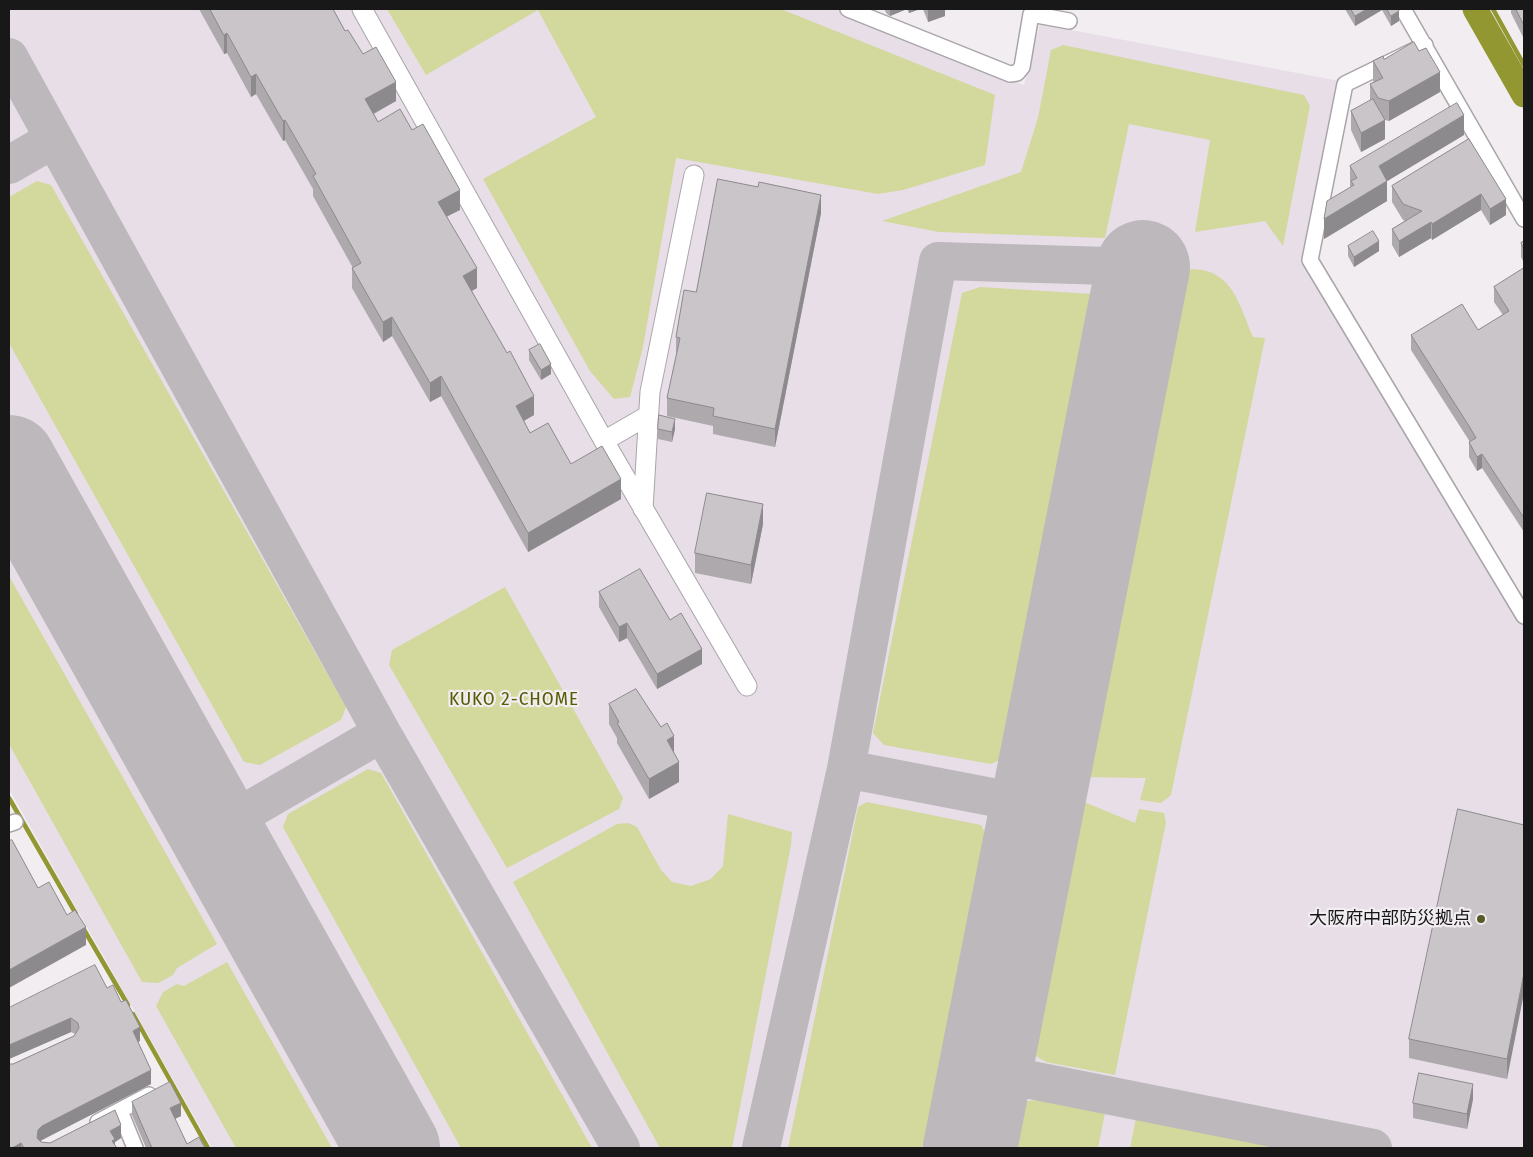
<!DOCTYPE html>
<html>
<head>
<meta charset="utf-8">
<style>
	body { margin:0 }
	#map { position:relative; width:1533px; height:1157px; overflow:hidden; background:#f1edf1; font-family:"Fira Sans Condensed",sans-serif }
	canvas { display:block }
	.frame { position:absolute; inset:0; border:10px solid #191819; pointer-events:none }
</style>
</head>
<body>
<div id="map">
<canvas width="1533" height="1157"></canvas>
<div class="frame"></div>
</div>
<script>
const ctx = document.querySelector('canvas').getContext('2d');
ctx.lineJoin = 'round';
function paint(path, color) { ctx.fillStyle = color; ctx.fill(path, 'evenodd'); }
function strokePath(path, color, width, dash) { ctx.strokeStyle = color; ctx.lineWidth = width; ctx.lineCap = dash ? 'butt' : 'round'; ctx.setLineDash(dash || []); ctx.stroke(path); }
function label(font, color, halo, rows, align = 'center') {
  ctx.font = font + ' "Fira Sans Condensed","Noto Sans JP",sans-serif'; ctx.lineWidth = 4.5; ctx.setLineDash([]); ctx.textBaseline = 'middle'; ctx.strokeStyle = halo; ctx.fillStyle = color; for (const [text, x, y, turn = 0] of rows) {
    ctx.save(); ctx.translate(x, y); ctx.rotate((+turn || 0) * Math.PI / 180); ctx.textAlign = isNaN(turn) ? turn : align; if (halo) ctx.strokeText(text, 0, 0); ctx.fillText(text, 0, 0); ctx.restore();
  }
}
paint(new Path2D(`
	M9 9H835L1024 85 1040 24 1339 81 1305 262 1524 627V1148H212L9 789Z`), '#e7dee8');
paint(new Path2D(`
	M387 9H781L995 95 985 165 903 190 878 194 676 158 643 347 630 397 614 399 590 371 483 179 596 117 538 10 426 75Z
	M1063 45 1304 95 1310 106 1283 246 1265 221 1195 232 1210 140 1129 124 1105 238 939 232 882 221 1021 172 1038 118 1051 50Z
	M37 181 51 185 346 707 341 720 260 765 244 762 9 343V197Z
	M1191 269C1233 269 1239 305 1253 337L1265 338 1171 795 1161 803 1140 800 1146 778 1080 777 1184 277Z
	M980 287 1093 294 1002 759 991 764 884 745 873 733 962 293Z
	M9 576 217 944 177 968 173 975 158 983 142 982 9 744Z
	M505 587 623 798 619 809 507 868 389 665 392 650Z
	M368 769 381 773 592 1148H461L283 827 288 814Z
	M1082 801 1135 823 1139 809 1164 813 1166 822 1115 1075 1046 1062 1031 1053 1030 1041Z
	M867 802 981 825 987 837 925 1148H788L858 807Z
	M728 814 792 832 791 845 732 1148H660L513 882 617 824 628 823 637 827 661 870 672 882 691 886 711 879 723 866Z
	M227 962 332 1148H236L156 1006 163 992 177 984 184 986Z
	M1045 1099 1105 1113 1098 1148H1008L1013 1122 1020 1102Z
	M1136 1118 1288 1148H1130Z`), '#d3d89c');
strokePath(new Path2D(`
	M1493 9 1524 65
	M9 798 76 914
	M83 928 128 1005
	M133 1014 208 1148`), '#929732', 4.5);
strokePath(new Path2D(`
	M1475 9 1524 95`), '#929732', 25);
strokePath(new Path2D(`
	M9 57 382 733 621 1148
	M9 165 54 139
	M846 769 1038 806
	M215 830 382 733
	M986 1071 1373 1148
	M761 1148 846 769 938 261 1143 267`), '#bcb8bc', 38);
strokePath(new Path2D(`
	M9 462 393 1148
	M970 1148 1143 267`), '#bcb8bc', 94);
const minor = new Path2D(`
	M848 9 1010 74 1017 73 1022 67 1031 14 1069 21
	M1403 9 1524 219
	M1425 45 1345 84 1310 260 1524 616
	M9 824 15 822
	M120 1111 135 1148
	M98 1122 149 1095`);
const tertiary = new Path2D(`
	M362 9 604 441 747 686
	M604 441 647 416
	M643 509 650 392 694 175`);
strokePath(minor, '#a9a5a9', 18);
strokePath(tertiary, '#a9a5a9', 21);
strokePath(minor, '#fff', 15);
strokePath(tertiary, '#fff', 19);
paint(new Path2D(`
	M199 9H333L345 31 363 54 396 101 374 114 378 122 460 210 447 216 477 288 472 291 534 415 524 421 530 433 571 464 621 499 528 552 441 396 430 402 392 336 383 342 352 288V268H353L313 196V189L285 140 283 141 256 94 251 97 227 53 224 54Z
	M884 9H920L909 13 907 9 890 16 887 14Z
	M923 9H945V16L928 22Z
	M1345 9H1398L1399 21 1391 26 1382 10 1355 26Z
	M1511 9H1524V39L1511 13Z
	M1384 59 1440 92 1389 121 1385 120V139L1361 152 1351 130V111L1370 101V84L1374 82 1373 81V61Z
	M1464 135 1387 181V201L1324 239 1351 187 1350 186V166Z
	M1469 139 1506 215 1490 225 1481 210 1432 240 1431 238 1399 257 1392 245V229L1405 221 1403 220 1392 202V186Z
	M821 213 775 447 713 434V426L667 416V398L676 356V337L696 292Z
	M1524 241V263L1521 257V243Z
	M1348 246 1379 251 1354 267 1348 256Z
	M1524 268V532L1482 468 1477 471 1469 457V442H1470L1411 350V335L1478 330 1503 315 1494 302V287Z
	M529 350 551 374 541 380 529 360Z
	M658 429H675L672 442 658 439Z
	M763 524 751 584 695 573V553Z
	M599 592 670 620 702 664 657 689 627 638 619 642 599 607Z
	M609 704 674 753 679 782 649 799 617 743V738L609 724Z
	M1524 825 1507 1079 1409 1058V1039Z
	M107 988 140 1041 138 1042 151 1084 40 1141 41 1142 50 1143 121 1138 115 1142V1145L117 1148H9L13 1064 74 1036 75 1034 71 1032 9 1059Z
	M1473 1099 1467 1129 1413 1118V1103Z
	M132 1102 181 1116 175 1119 187 1144 205 1148H146L132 1115Z`), '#ada9ad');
paint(new Path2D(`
	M890 9H907L890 16Z
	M909 9H920L909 13Z
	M928 9H945V16L928 22Z
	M1367 9H1382V10L1355 26V16Z
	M1399 11V21L1391 26V16Z
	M227 33V53L224 54V35Z
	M1440 72V92L1389 121V101Z
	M256 74V94L251 97V77Z
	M396 82V101L365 118V99Z
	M1464 115V135L1379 186V166Z
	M285 120V140L283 141V121Z
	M1385 120V139L1361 152V133Z
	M1387 181V201L1324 239V219Z
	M460 190V210L438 221V202Z
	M1481 194V210L1432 240V224Z
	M821 195V213L775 447V429Z
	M1506 199V215L1490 225V209Z
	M1431 222V238L1399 257V241Z
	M1379 241V251L1354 267V257Z
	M477 268V288L463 295V276Z
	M392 317V336L383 342V322Z
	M551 364V374L541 380V370Z
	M441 376V396L430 402V383Z
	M534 396V415L516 425V406Z
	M675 419V429L672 442V432Z
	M1482 454V468L1477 471V457Z
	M621 479V499L528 552V533Z
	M763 504V524L751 584V565Z
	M627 623V638L619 642V627Z
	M702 649V664L657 689V674Z
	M674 736V756L667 740Z
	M679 762V782L649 799V779Z
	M86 927V945L9 988V970Z
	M1524 973V993L1507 1079V1059Z
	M71 1018V1032L9 1059V1045Z
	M140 1027V1041L133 1044V1031Z
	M151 1070V1084L42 1140 38 1143 37 1148 38 1130 42 1126Z
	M1473 1084V1099L1467 1129V1114Z
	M181 1103V1116L170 1121V1108Z
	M121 1125V1138L115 1142V1148H112L110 1131Z
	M21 1143V1148H12Z`), '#8d8a8d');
const building = new Path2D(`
	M210 9H333L345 31 348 30 363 54 376 47 396 82 365 99 378 122 400 109 412 130 423 124 460 190 438 202 477 268 463 276 507 353 510 351 534 396 516 406 530 433 548 423 571 464 602 446 621 479 528 533 441 376 430 383 392 317 383 322 352 268 361 263 313 176 316 174 285 120 283 121 256 74 251 77 227 33 224 35Z
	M1351 9H1367L1355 16Z
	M1387 9H1398L1399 11 1391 16Z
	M1516 9H1524V25Z
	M1414 42 1419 51 1426 48 1440 72 1389 101 1378 98 1370 84 1383 78 1373 61 1383 56 1384 59Z
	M1373 99 1385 120 1361 133 1351 111Z
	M1457 103 1464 115 1379 166 1387 181 1324 219 1327 201 1354 185 1351 181 1357 178 1350 166Z
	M1469 139 1506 199 1490 209 1481 194 1432 224 1431 222 1399 241 1392 229 1422 211 1403 204 1392 186Z
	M718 179 758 187 759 182 821 195 775 429 713 416 714 408 667 398 680 338 676 337 684 290 696 292Z
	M1373 231 1379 241 1354 257 1348 246Z
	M1524 241V249L1521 243Z
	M1524 268V518L1482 454 1477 457 1469 442 1476 438 1469 426 1411 335 1462 304 1478 330 1509 311 1494 287Z
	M540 344 551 364 541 370 529 350Z
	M659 415 675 419 672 432 658 429Z
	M707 493 763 504 751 565 695 553Z
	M640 569 670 620 681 613 702 649 657 674 627 623 619 627 599 592Z
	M636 689 661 727 667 723 674 736 667 740 679 762 649 779 617 723 619 722 609 704Z
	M1458 809 1524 825V973L1507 1059 1409 1039Z
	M12 840 38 888 49 882 67 915 75 910 86 927 9 970V841Z
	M95 965 107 988 113 985 121 1002 126 1000 140 1027 133 1031 151 1070 42 1126 38 1130 37 1138 41 1142 50 1143 115 1110 121 1125 110 1131 115 1139 112 1141 117 1148H24L21 1143 12 1148H9V1064H13L74 1036 79 1028 78 1023 71 1018 9 1045V1008Z
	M1419 1073 1473 1084 1467 1114 1413 1103Z
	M170 1082 181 1103 170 1108 187 1144 199 1137 205 1148H152L132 1102Z`);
paint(building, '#c9c5c9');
strokePath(building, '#8d8a8d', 1);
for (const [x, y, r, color] of [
	[1481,919,5,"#575a27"]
]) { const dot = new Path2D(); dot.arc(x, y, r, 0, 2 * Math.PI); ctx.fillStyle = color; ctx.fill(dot); strokePath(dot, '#f1edf1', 2); }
label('18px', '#191819', '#f1edf1', [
	["大阪府中部防災拠点",1471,919]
], 'right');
ctx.letterSpacing = '1px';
label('19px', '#595c03', '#f1edf1', [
	["KUKO 2-CHOME",514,700]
]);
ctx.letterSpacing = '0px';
</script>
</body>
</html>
